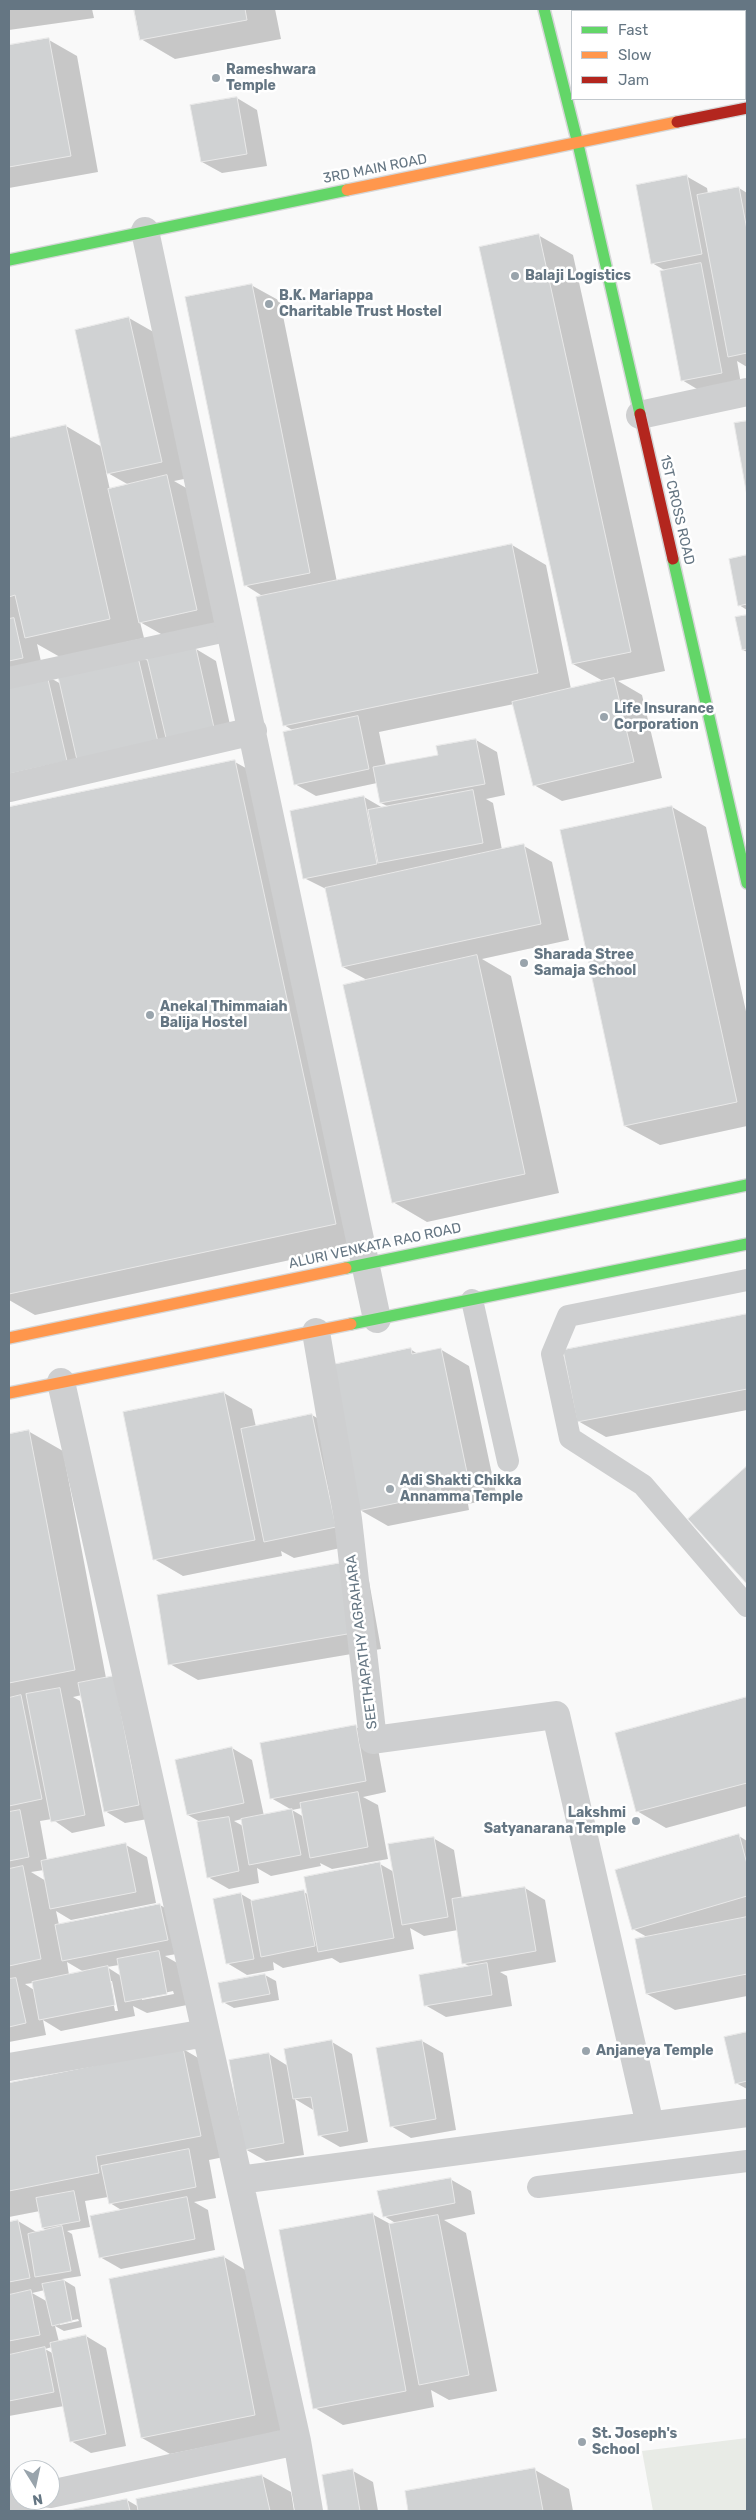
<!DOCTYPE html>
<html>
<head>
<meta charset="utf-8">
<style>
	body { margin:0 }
	#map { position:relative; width:756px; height:2520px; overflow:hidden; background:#f9f9f9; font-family:Rubik,sans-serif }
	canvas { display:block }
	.frame { position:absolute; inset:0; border:10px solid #657683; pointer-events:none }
	.legend { position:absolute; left:571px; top:10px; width:175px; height:90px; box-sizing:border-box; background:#fff; border:1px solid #c1c8cd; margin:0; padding:6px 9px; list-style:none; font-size:15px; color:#657683 }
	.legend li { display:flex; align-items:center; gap:10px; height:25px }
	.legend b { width:25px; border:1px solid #c1c8cd }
	.north { position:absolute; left:10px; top:2460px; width:50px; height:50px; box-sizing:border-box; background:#fff; border:1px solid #c1c8cd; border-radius:50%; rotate:170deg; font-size:14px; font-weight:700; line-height:20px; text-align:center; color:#657683 }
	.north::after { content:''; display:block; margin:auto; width:18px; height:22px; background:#99a4ac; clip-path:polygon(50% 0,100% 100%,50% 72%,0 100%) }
</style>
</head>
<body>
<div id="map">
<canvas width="756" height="2520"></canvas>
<div class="frame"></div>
<ul class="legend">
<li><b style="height:6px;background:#63d668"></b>Fast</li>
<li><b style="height:6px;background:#ff974d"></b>Slow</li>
<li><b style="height:6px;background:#b3261e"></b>Jam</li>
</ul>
<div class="north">N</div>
</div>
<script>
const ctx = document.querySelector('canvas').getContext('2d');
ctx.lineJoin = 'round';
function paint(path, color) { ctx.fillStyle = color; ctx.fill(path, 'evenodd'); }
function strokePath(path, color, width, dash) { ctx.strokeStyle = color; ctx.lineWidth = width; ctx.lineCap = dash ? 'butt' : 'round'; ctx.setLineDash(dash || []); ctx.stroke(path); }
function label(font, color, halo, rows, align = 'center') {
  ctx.font = font + ' Rubik,sans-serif'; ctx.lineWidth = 5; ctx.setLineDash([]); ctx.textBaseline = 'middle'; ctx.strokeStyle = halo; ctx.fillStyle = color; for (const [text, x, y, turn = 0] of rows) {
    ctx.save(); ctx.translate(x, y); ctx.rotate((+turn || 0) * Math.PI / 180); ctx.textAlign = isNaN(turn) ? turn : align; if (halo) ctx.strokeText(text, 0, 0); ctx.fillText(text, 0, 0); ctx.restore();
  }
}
paint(new Path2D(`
	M747 2438V2511H653L642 2451Z`), '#e8ebe6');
paint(new Path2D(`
	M9 9H92L94 18 9 30Z
	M135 9H275L281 39 175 59 141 39Z
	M591 9H734L735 11H591Z
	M49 40 77 56 98 172 9 188V47Z
	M237 98 257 110 267 166 222 173 202 162Z
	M686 176 707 188 708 194 739 188 747 193V367L737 361 741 384 702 392 682 380 666 271 652 263Z
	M538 235 573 255 665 671 618 681 642 695 662 778 562 801 534 785 514 704 379 732 386 766 439 756 476 740 497 752 505 795 486 799 493 803 502 850 524 846 552 862 569 940 482 959 511 976 559 1193 427 1222 393 1202 367 980 343 967 326 889 304 878 364 797 383 808 389 807 381 803 377 783 316 796 295 784 294 731 284 725 264 597 245 585 251 285 280 301 337 582 512 545 546 565 571 689 603 681 573 664Z
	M129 318 157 334 189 478 174 481 195 493 225 626 168 638 140 622 144 638 60 657 37 644 43 670 9 677V439L66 426 102 447ZM106 472 129 485 110 490Z
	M747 422V489L735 424Z
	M747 557V610L739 605 730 560Z
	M747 616V652L743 650 737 618Z
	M196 649 216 661 234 743 9 796V685L47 676 61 684 137 655 150 662Z
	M235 762 269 781 369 1243 35 1315 9 1300V808Z
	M672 807 706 827 747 1016V1126L660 1145 625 1126Z
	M747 1316V1410L606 1437 578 1421 565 1351Z
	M410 1349 418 1354 440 1349 469 1366 497 1498 468 1504 469 1510 388 1526 360 1510 364 1543 294 1558 281 1551 282 1556 183 1576 154 1559 224 1393 252 1409 256 1427 312 1415 343 1433Z
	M28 1431 63 1451 106 1678 159 1817 125 1823 105 1811 82 1695 73 1697 80 1701 105 1826 72 1833 52 1819 40 1821 47 1860 126 1845 147 1857 156 1903 71 1920 56 1911 59 1925 160 1905 181 1917 188 1952 165 1956 179 1964 187 2005 147 2013 133 2006 135 2016 61 2031 43 2020 46 2035 9 2042V1435ZM44 1870 46 1881 31 1872ZM67 1962 84 1972 69 1975ZM119 1965 121 1976 107 1967ZM109 1981H112L118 2011H115ZM33 1983 34 1990 25 1984ZM173 1991 174 1994 142 2000V1998Z
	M747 1468V1582L690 1519Z
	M341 1564 369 1581 381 1649 198 1680 170 1664Z
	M747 1699V1806L666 1828 637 1811 617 1734Z
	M356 1727 376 1738 386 1792 363 1797 378 1805 388 1859 332 1869 320 1863 321 1866 271 1876 257 1868 259 1883 229 1889 208 1877 202 1823 188 1815 232 1748 252 1760 264 1816 292 1810 271 1798ZM302 1808 304 1817 292 1810ZM242 1819 243 1826 234 1821Z
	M739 1836 747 1841V1996L675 2010 647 1994V1937L633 1929Z
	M433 1838 454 1850 462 1899 525 1888 545 1900 556 1962 500 1972 507 1976 512 2006 446 2017 425 2005 471 1967 463 1963 458 1930 424 1936 410 1928 414 1949 340 1963 332 1958 283 1968 273 1962 274 1970 247 1975 227 1963 241 1894 253 1901 304 1892 309 1895 380 1864 394 1872Z
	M265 1975 276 1981 279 2000 234 2008 223 2002Z
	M747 2033V2089L736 2083 725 2038Z
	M422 2041 443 2053 456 2130 411 2138 391 2126Z
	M332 2042 352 2054 368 2142 340 2147 319 2135 315 2111 295 2099 304 2155 266 2161 245 2149 269 2054 288 2066Z
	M183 2049 217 2069 234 2155 209 2160 216 2198 194 2202 208 2210 215 2250 121 2269 100 2257 123 2211 110 2203 108 2197 85 2201 90 2227 67 2231 72 2234 81 2276 62 2279 75 2287 82 2327 64 2331 55 2326 59 2342 86 2336 106 2348 126 2446 91 2453 71 2441 64 2406 9 2416V2223L18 2221 38 2233 48 2231 43 2228 40 2211 9 2217V2084ZM45 2290 48 2302 32 2293ZM78 2319 79 2321 60 2325V2323ZM52 2347 54 2354 45 2349Z
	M450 2179 471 2191 475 2214 444 2220 466 2233 497 2391 449 2400 431 2390 434 2407 343 2425 315 2408 372 2214 392 2225 397 2224 384 2216Z
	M224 2257 252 2274 283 2431 170 2454 142 2438Z
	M535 2470 569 2489 573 2511H410L406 2492Z
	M353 2471 373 2482 378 2511H330L323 2476Z
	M262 2476 291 2492 294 2511H70L127 2500 139 2507Z`), '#0003');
const building = new Path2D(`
	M134 9H245L247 20 140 40Z
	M590 9H709L710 11H590Z
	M49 38 71 156 9 167V45Z
	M237 97 247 154 201 162 190 105Z
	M687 175 702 254 651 264 636 185Z
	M739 187 747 230V353L728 357 697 195Z
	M539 234 631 652 572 664 479 247Z
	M701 263 722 373 681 381 660 271Z
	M252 284 310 573 244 586 185 297Z
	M129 317 162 462 107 474 75 330Z
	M747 421V496L734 423Z
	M66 425 110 619 25 638 15 595 9 597V438Z
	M167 475 197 610 139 623 108 489Z
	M512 544 538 673 283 726 256 597Z
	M747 555V604L738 606 729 559Z
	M747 615V649L742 650 735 617Z
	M14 618 23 658 9 661V619Z
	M196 648 215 732 167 742 147 658Z
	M137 653 158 742 77 760 57 672Z
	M47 675 67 761 9 774V683Z
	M614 678 634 762 533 786 512 702Z
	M358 716 369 769 294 785 283 732Z
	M476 739 485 784 380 803 373 767 438 755 436 746Z
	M235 760 336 1224 9 1294V807Z
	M473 790 483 843 378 863 368 810Z
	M364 796 377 864 303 879 290 811Z
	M672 806 737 1102 624 1126 560 830Z
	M524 844 541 924 342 967 325 888Z
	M477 955 525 1174 392 1203 343 985Z
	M747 1314V1389L577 1422 563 1350Z
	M411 1348 412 1354 441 1348 469 1482 440 1488 441 1494 358 1511 327 1366Z
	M224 1392 255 1540 153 1560 123 1412Z
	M312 1414 336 1527 264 1542 241 1429Z
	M29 1430 75 1670 9 1683V1434Z
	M747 1466V1584L688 1519Z
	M341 1563 353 1633 168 1665 157 1595Z
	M114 1676 139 1805 104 1812 78 1683Z
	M60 1688 85 1815 51 1822 26 1694Z
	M21 1695 42 1799 9 1806V1698Z
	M747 1697V1783L636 1812 615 1733Z
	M356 1725 366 1781 270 1799 260 1743Z
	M232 1747 244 1803 187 1815 175 1760Z
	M358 1792 368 1847 310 1858 300 1803Z
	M292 1809 301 1855 249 1865 241 1819Z
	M20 1810 29 1857 9 1861V1812Z
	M229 1817 239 1871 207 1878 197 1822Z
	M739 1834 747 1864V1896L632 1930 615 1870Z
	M434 1837 448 1917 402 1925 388 1844Z
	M126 1843 136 1892 50 1909 41 1861Z
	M380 1862 394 1938 318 1952 304 1877Z
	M23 1866 41 1959 9 1966V1869Z
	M525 1887 536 1951 462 1964 452 1899Z
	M304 1890 315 1946 261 1957 251 1901Z
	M241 1893 254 1959 226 1964 213 1899Z
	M160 1904 168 1940 62 1961 55 1925Z
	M747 1917V1974L646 1994 635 1939Z
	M159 1951 167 1994 125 2002 117 1959Z
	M487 1963 492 1995 424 2006 419 1975Z
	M108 1966 115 2005 39 2020 32 1982Z
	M265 1974 270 1994 222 2003 218 1983Z
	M16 1978 26 2023 9 2027V1979Z
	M747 2032V2081L735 2084 724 2037Z
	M332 2040 348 2131 318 2136 311 2097 293 2099 284 2049Z
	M422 2040 436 2119 390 2127 376 2048Z
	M183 2048 201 2136 96 2156 99 2173 9 2191V2083Z
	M269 2053 284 2143 244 2150 229 2060Z
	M189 2149 196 2187 109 2204 101 2166Z
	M451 2178 455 2203 383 2217 377 2191Z
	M74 2191 80 2221 42 2228 36 2198Z
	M187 2197 195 2239 99 2258 90 2216Z
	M373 2213 406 2391 313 2409 279 2230Z
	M438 2215 469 2375 419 2385 389 2224Z
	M18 2220 30 2278 9 2282V2222Z
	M62 2226 71 2271 35 2277 28 2234Z
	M224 2256 255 2415 141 2438 109 2279Z
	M64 2280 72 2321 52 2326 42 2284Z
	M31 2290 40 2335 9 2341V2295Z
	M86 2335 106 2434 70 2442 50 2343Z
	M45 2347 54 2392 9 2401V2355Z
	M535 2468 543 2511H408L405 2491Z
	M353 2469 360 2511H328L322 2475Z
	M262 2475 270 2511H138L136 2499Z
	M127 2499 130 2511H64Z`);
paint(building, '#d0d2d3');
strokePath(building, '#e8e8e8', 1);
const fast = new Path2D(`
	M544 9 578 144 640 414
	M9 260 347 190
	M673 559 747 883
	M346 1268 747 1185
	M351 1324 747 1244`);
const slow = new Path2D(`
	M347 190 677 122
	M9 1338 346 1268
	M9 1393 351 1324`);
const jam = new Path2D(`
	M677 122 747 108
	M640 414 673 559`);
strokePath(fast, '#d5d6d7', 14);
strokePath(slow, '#d5d6d7', 14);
strokePath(jam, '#d5d6d7', 14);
strokePath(new Path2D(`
	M9 678 231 630
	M747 1280 568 1316 552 1354 570 1438 643 1485 747 1606
	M472 1300 508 1461
	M538 2187 747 2161`), '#cecfd0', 22);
strokePath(new Path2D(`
	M145 231 377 1319
	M640 415 747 392
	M9 788 253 731
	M316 1332 348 1519 373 1740 556 1715 650 2125
	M61 1382 297 2441 309 2511
	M9 2067 206 2033
	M239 2180 747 2113
	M50 2494 297 2441
	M9 2503 23 2500`), '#cecfd0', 28);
strokePath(fast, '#63d668', 11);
strokePath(slow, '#ff974d', 11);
strokePath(jam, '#b3261e', 11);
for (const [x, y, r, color] of [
	[216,78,5,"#99a4ac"],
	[515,276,5,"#99a4ac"],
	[269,304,5,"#99a4ac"],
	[604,717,5,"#99a4ac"],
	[524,963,5,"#99a4ac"],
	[150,1015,5,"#99a4ac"],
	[390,1489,5,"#99a4ac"],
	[636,1821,5,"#99a4ac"],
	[586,2051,5,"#99a4ac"],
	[582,2442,5,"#99a4ac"]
]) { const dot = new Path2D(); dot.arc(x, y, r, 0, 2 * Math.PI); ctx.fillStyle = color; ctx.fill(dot); strokePath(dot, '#fff', 2); }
label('bold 14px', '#657683', '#fff', [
	["Rameshwara",226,70],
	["Temple",226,86],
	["Balaji Logistics",525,276],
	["B.K. Mariappa",279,296],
	["Charitable Trust Hostel",279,312],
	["Life Insurance",614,709],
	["Corporation",614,725],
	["Sharada Stree",534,955],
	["Samaja School",534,971],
	["Anekal Thimmaiah",160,1007],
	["Balija Hostel",160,1023],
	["Adi Shakti Chikka",400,1481],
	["Annamma Temple",400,1497],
	["Lakshmi",626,1813,"right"],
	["Satyanarana Temple",626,1829,"right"],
	["Anjaneya Temple",596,2051],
	["St. Joseph's",592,2434],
	["School",592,2450]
], 'left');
label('14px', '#657683', '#fff', [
	["3RD MAIN ROAD",375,169,-11],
	["1ST CROSS ROAD",677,510,77],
	["ALURI VENKATA RAO ROAD",375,1246,-12],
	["SEETHAPATHY AGRAHARA",362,1642,-97]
]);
</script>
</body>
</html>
